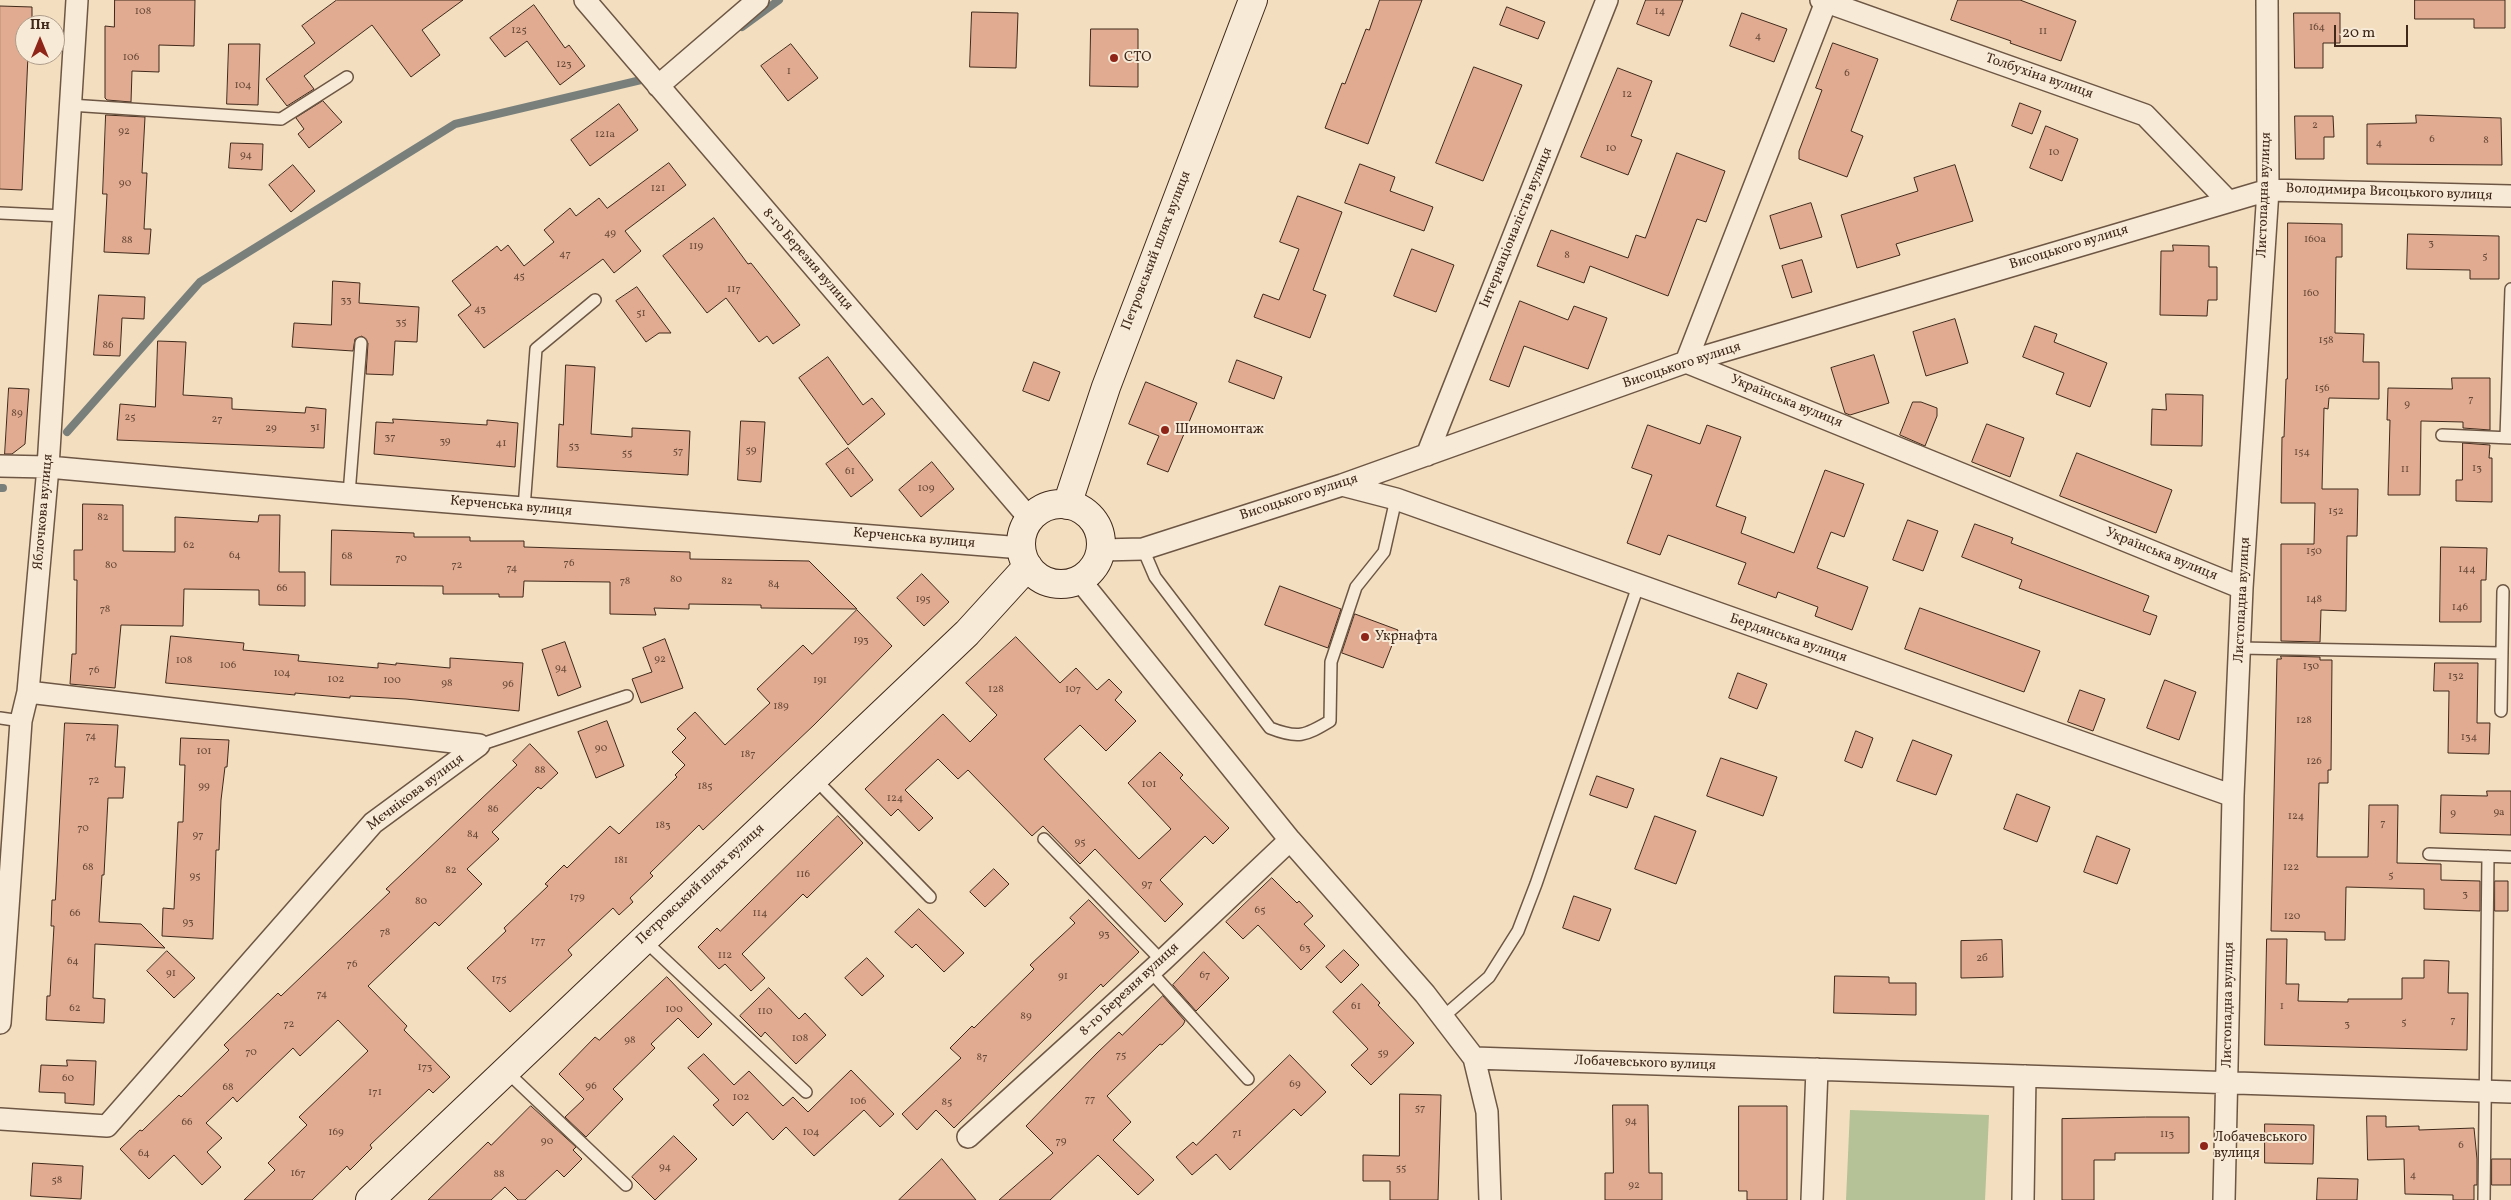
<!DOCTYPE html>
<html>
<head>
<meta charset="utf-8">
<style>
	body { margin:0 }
	#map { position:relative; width:2511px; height:1200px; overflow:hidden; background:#f3dec0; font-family:Vollkorn,serif }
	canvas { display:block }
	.north { position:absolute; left:15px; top:15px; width:50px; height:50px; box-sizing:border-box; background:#f7ead6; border:1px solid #ae9d8b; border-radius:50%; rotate:0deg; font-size:14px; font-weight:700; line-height:20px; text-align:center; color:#40291a }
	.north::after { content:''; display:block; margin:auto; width:18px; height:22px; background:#8f2418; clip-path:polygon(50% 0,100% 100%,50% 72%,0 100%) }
	.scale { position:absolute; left:2334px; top:25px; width:74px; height:22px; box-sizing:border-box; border:2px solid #40291a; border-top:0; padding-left:6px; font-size:15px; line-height:18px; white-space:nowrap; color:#40291a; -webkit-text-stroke:4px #f7ead6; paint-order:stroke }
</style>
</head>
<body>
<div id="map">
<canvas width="2511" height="1200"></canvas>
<div class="north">Пн</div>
<div class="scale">20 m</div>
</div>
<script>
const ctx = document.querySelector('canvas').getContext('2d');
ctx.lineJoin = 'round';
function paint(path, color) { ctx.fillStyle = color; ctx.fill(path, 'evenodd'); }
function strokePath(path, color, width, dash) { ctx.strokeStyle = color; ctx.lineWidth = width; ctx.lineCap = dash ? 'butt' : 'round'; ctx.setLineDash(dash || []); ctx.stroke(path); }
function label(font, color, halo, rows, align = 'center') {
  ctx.font = font + ' Vollkorn,serif'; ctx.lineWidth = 4; ctx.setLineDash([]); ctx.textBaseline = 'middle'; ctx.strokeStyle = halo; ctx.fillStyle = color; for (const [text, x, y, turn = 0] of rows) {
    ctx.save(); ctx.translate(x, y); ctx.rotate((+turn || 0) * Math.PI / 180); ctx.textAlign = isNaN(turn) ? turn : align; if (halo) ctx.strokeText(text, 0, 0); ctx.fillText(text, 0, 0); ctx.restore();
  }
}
paint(new Path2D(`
	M1850 1110 1989 1115 1985 1200H1846Z`), '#b5c297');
strokePath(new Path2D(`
	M742 27 779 0
	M67 432 200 282 455 124 641 80
	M0 488H3`), '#79807b', 8);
const building = new Path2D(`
	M115 0H195L194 46 159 45V72L132 71 131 102 107 100 105 98V26L114 27Z
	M337 0H463L422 30 440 55 411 77 372 25 304 76 314 89 287 106 266 79 315 43 302 26Z
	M1380 0H1422L1368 144 1325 128 1342 83 1345 84 1366 29 1369 30Z
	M1646 0H1683L1669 36 1637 24Z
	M1958 0H2020L2076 21 2061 61 2010 43 2011 41 1951 20Z
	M2415 0H2505V28H2474V19H2415Z
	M534 5 565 48 569 45 585 66 560 85 527 41 505 57 490 38Z
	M0 6 32 7V25H25V55H28L22 190 0 189Z
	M1507 7 1545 22 1538 39 1500 25Z
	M972 12 1018 13 1016 68 970 67Z
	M1742 13 1787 29 1774 62 1730 46Z
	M2294 13H2340V43H2323V68H2295Z
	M1091 29H1138V87L1090 86Z
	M1833 43 1878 59 1851 131 1863 136 1847 177 1799 159V151L1822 90 1816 88Z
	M229 44H260L258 105 227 104Z
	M791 44 818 78 788 101 761 66Z
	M1474 67 1522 85 1483 181 1436 163Z
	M1618 68 1652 81 1631 136 1642 140 1628 175 1581 157Z
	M323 101 342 122 309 148 298 134 304 129 296 118Z
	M2020 103 2041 111 2032 134 2012 126Z
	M619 104 638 130 590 166 571 140Z
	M106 115 145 117 142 173H147L144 229H151L149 254 104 252 107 194H103Z
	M2416 115 2501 118 2502 165 2367 164V124L2416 123Z
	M2295 116H2333L2334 137H2324V159H2296Z
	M2046 126 2078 139 2062 181 2030 168Z
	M231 143 263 144 262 170 229 168Z
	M1677 153 1725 171 1706 222 1697 219 1668 296 1590 266 1584 283 1537 266 1551 230 1628 258 1636 235 1645 238Z
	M669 163 686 185 625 231 641 251 614 273 603 259 484 348 458 315 471 305 452 281 497 246 501 251 508 245 524 266 554 242 544 230 570 208 576 216 599 198 607 208Z
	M1360 164 1395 177 1390 191 1433 207 1424 231 1345 203Z
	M293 165 315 191 291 212 269 185Z
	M1955 165 1973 221 1896 244 1900 255 1857 268 1841 215 1918 191 1914 178Z
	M1298 196 1342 212 1313 290 1326 295 1310 338 1254 317 1263 294 1279 300 1299 249 1280 242Z
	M1811 203 1822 237 1780 249 1770 216Z
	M714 218 748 264 751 263 800 325 773 344 767 336 759 342 726 298 707 313 663 256Z
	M2288 223 2342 224V257H2336L2335 333 2364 334 2363 362H2379V399L2329 398 2328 409 2324 408 2322 489H2358L2357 536H2347L2346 611 2321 610 2320 642 2281 641V544H2314L2315 503H2281L2282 437H2284L2286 379H2287Z
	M2408 234 2499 236V279H2470V270L2407 269Z
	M2173 245 2209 246V267H2217V300H2208L2207 316 2160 315 2161 251H2173Z
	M1412 249 1454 265 1436 312 1394 296Z
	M1802 260 1812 292 1792 298 1782 266Z
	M333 281 360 283 359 303 419 307 417 342 395 341 393 375 366 374 368 343 362 336 355 339 353 351 292 347 294 323 331 325Z
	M637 287 662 321 671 333H659L646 342 616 301Z
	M99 295 145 297 144 319 122 318 120 356 94 355Z
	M1520 301 1568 320 1574 306 1607 318 1588 369 1524 346 1509 387 1490 380Z
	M1955 319 1968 363 1926 376 1913 332Z
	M2035 326 2057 334 2054 342 2107 363 2090 407 2056 394 2064 373 2023 357Z
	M158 341 186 342 183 395 232 398V409L305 413 306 407 326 409 324 448 117 440 120 404 155 407Z
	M1874 355 1889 403 1850 415 1845 413 1831 368Z
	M828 357 863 405 872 398 885 414 848 445 799 378Z
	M1237 360 1282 377 1274 399 1229 382Z
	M1034 362 1060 372 1049 401 1023 391Z
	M566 365 595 367 591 434 632 437V428L690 431 688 475 557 467 559 424 563 425Z
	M2452 378H2490V430L2463 428V422L2421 421 2420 495H2388L2390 420H2387L2388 388 2452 389Z
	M1146 382 1197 403 1168 472 1147 464 1159 436 1129 424Z
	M9 388 29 389 25 444 12 454H5Z
	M2166 394 2203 395 2202 446 2151 445 2152 409 2166 410Z
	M1913 402H1921L1937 408V416L1925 446 1900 435Z
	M393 419 487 425V420L518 423 515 467 374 454 376 422 393 423Z
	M741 421 765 422 761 482 738 480Z
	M1987 424 2024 438 2010 477 1972 462Z
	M1648 425 1700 444 1707 425 1741 437 1716 506 1746 517 1741 533 1794 553 1825 470 1864 484 1844 537 1831 532 1817 568 1868 587 1852 630 1815 616 1818 607 1778 592 1776 598 1738 584 1746 563 1668 535 1660 555 1627 543 1652 475 1632 468Z
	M2463 443 2490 445 2489 458H2492V502L2456 501V480H2462Z
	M848 448 873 480 851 497 826 464Z
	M2077 453 2172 490 2156 533 2060 496Z
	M932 462 954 489 921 517 899 490Z
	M83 504 123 505V551L175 552V517L258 522 259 515H280L279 572H305V606L259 605V590L184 589 183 626 121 625 115 688 70 684 72 654H76L77 580H74V550H82Z
	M1908 520 1938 531 1923 571 1893 560Z
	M1975 524 2013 538 2011 543 2149 596 2143 611 2157 616 2150 635 2019 588 2022 580 1962 557Z
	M332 530 414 533V537H470V541H524V547L690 552V559L809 561 857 609 761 608V605L689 604V609L654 608 656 615 610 614V582L524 581 523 597H499V594H443V586L331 585Z
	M2441 547 2487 548 2486 580H2481V622H2440Z
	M922 574 949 602 924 626 897 598Z
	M1280 586 1341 609 1328 648 1265 625Z
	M1920 608 2040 651 2024 692 1905 649Z
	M857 610 892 646 814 725 703 830 699 825 650 873 653 876 630 898 633 902 619 915 613 908 568 950 572 955 510 1012 467 968 506 931 504 928 548 886 545 884 564 865 567 868 610 826 619 834 677 777 675 775 685 765 672 752 686 738 677 729 695 712 725 745 770 703 757 689 803 645 812 654Z
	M1355 614 1398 630 1383 668 1342 653Z
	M171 636 244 643 243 650 299 655 298 661 378 668V663L396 665V663L450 668V658L523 663 519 711 406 699 350 696V698L295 693V695L166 683Z
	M1016 637 1060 683 1076 668 1097 690 1109 679 1122 692 1115 700 1136 721 1106 751 1080 725 1044 759 1139 859 1171 829 1128 783 1160 752 1183 775 1180 778 1229 828 1213 844 1205 836 1160 880 1183 904 1165 922 1095 849 1080 864 1043 826 1032 836 968 770 958 779 938 759 905 790 933 818 919 831 898 809 891 816 865 789 943 714 970 742 997 715 966 683Z
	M665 639 683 688 641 703 632 679 652 672 643 648Z
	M565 642 581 687 558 696 542 650Z
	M2281 656 2320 657V660H2332L2331 770H2328V783H2319L2317 857H2368L2369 805H2398L2397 863 2441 864V880L2480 881V911L2424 909V889L2346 887 2345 940H2325V932L2271 931 2277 659H2281Z
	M2435 663H2478L2477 723H2490L2489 754 2448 753 2449 691H2434Z
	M1738 673 1767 684 1757 709 1729 698Z
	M2165 680 2196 692 2179 740 2147 728Z
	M2080 690 2105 699 2093 731 2068 722Z
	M607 721 624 766 596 778 578 732Z
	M65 723 118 725 115 767H125L123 798H108L104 875H102L99 922 141 924 165 948 95 944 93 998 105 999 104 1023 46 1020 47 996H50L54 926H51L52 900H55Z
	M1856 731 1873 738 1862 768 1845 761Z
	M181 738 229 740 227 767H225L221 800 219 850H216L213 939 162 936 163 908 174 909 178 822H183L185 765H180Z
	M1913 740 1952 755 1936 795 1897 781Z
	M530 744 558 773 541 789 538 787 492 832 499 839 467 869 482 884 439 926 435 922 368 986 407 1026 404 1030 450 1077 433 1093 429 1089 370 1145 372 1148 350 1170 347 1166 312 1200H244L275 1170 268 1163 307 1125 299 1117 368 1051 338 1020 300 1056 293 1048 237 1102 233 1097 206 1123 222 1138 207 1152 221 1167 202 1185 174 1155 149 1179 120 1149 140 1130 142 1131 179 1095 181 1097 229 1050 224 1045 278 993 281 996 390 892 386 889 517 765 513 761Z
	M1721 758 1777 777 1763 816 1707 796Z
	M1597 776 1634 789 1627 808 1590 795Z
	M2487 791H2511V835L2440 833 2441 795 2487 796Z
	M2017 794 2050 807 2037 842 2004 829Z
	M838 816 863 843 807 898 803 894 742 954 765 978 751 991 725 964 719 969 698 947 717 928 720 931Z
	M1655 816 1696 831 1676 884 1635 869Z
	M2097 836 2130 849 2117 884 2084 872Z
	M994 869 1009 884 985 907 970 892Z
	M1272 878 1297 903 1299 901 1313 916 1304 924 1325 946 1301 970 1258 925 1243 939 1226 922Z
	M2495 881H2508V911H2495Z
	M1574 896 1611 909 1599 941 1563 928Z
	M1089 900 1139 952 1103 987 1101 984 954 1128 936 1110 917 1130 902 1114 961 1058 950 1048 972 1026 974 1028 1034 969 1030 965 1075 923 1070 918Z
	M919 909 964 953 944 972 916 944 912 948 895 932Z
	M2267 939H2287L2286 984H2299L2298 1001 2348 1002V999H2402V978H2424V960L2449 961 2448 993H2468L2467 1050 2265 1045Z
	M2002 940 2003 977 1961 978V941Z
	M1344 950 1359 965 1341 983 1326 967Z
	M167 951 195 978 174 998 147 971Z
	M1204 952 1229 978 1196 1011 1173 985Z
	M867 958 884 976 862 996 845 978Z
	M1835 976 1889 977V983H1916V1015L1834 1013Z
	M667 977 712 1024 698 1038 678 1018 651 1044 655 1048 613 1089 623 1099 586 1137 565 1117 584 1099 559 1074 595 1037 599 1040Z
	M1362 984 1380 1003 1378 1005 1414 1043 1371 1085 1351 1065 1368 1049 1333 1012Z
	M769 988 799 1019 805 1013 826 1035 796 1064 765 1032 761 1037 740 1016Z
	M1163 996 1185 1021 1183 1025 1162 1045 1160 1044 1107 1096 1131 1122 1113 1140 1154 1180 1138 1195 1098 1155 1050 1200H999L1053 1153 1026 1126 1097 1053 1119 1032 1122 1035Z
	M704 1054 734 1085 749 1071 783 1106 793 1097 808 1112 851 1070 894 1114 880 1127 864 1110 814 1156 786 1127 773 1140 747 1112 733 1126 713 1105 719 1100 688 1068Z
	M1290 1055 1326 1092 1301 1116 1294 1109 1230 1170 1216 1154 1192 1175 1176 1157 1193 1142 1196 1145Z
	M67 1060 96 1061 94 1105 65 1103V1093L39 1092 41 1065 67 1066Z
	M1400 1094 1441 1095 1438 1200H1390V1181H1363V1155L1399 1156Z
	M1613 1105H1648L1649 1173H1662V1200H1605V1173H1613Z
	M531 1106 576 1147 573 1150 582 1159 564 1177 557 1170 525 1200H518L505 1187 491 1200H428L488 1142 491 1145Z
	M1739 1106H1787V1200H1747V1191H1739Z
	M2367 1116H2386V1127L2419 1126V1130L2474 1128 2477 1159V1185H2474V1200H2453V1195L2405 1194 2404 1159 2368 1160Z
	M2146 1117H2189V1153H2115V1160H2094V1200H2062V1119Z
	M2265 1124 2314 1125 2313 1164 2265 1163Z
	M674 1136 697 1159 655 1200 632 1177Z
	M942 1159 976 1200H899Z
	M2492 1159H2511V1185H2492Z
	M33 1163 83 1166 81 1199 31 1196Z
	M2318 1178 2358 1179 2357 1200H2317Z`);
paint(building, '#e1ab91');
strokePath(building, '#40291a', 1);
const lane = new Path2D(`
	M70 105 281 119 347 77
	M0 213 64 216
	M2442 435 2511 438
	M2506 437 2511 289
	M349 494 361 343
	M524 508 536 349 595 300
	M1143 549 1155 577 1270 728C1298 739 1305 736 1330 721L1331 662 1356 587 1384 552 1396 499
	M2240 648 2502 653
	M2501 711 2503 591
	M0 718 21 721
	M479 745 627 696
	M814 778 930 897
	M1044 839 1162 961
	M2429 854 2511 857
	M644 940 806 1092
	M1151 972 1248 1079
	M1443 1017 1489 977 1518 931 1536 884 1638 586
	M506 1071 626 1185
	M2484 1200 2488 856`);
const street = new Path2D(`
	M585 0 1030 519
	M1821 0 2145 115 2228 201
	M1826 2 1686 362 2242 588
	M658 86 758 0
	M1427 455 1607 0
	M0 466 48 467 349 494 1022 548
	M1342 485 1396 499 2233 796
	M1101 550 1143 549 1342 485 1686 362 2268 190 2511 196
	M1079 579 1290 840 1425 994 1474 1058 1487 1112 1490 1200
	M0 1023 21 721 28 692 48 467 77 0
	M1474 1058 2511 1092
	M0 1119 107 1126 373 823 479 745 28 692
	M968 1137 1162 961 1290 840
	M1812 1200 1817 1069
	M2023 1200 2025 1076
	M2224 1200 2233 796 2242 588 2268 190 2267 0`);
const secondary = new Path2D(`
	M1021 544a40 40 0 1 1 80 0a40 40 0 1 1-80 0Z
	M1067 505 1106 387 1253 0
	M370 1200 967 633 1028 566`);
strokePath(lane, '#6d5644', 14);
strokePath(street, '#6d5644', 24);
strokePath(secondary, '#40291a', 30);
strokePath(lane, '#f7ead6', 11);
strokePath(street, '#f7ead6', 21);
strokePath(secondary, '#f7ead6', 28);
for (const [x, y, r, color] of [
	[1114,58,5,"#8f2418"],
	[1165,430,5,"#8f2418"],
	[1365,637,5,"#8f2418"],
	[2204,1146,5,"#8f2418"]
]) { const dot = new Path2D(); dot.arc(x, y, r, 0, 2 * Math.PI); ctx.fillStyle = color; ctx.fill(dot); strokePath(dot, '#f7ead6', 2); }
label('11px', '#684a38', null, [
	["108",143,12],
	["14",1660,12],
	["164",2317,28],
	["125",519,31],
	["11",2043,32],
	["4",1758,37],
	["106",131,58],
	["123",564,65],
	["1",789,72],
	["6",1847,74],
	["104",243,86],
	["12",1627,95],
	["2",2315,126],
	["92",124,132],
	["121а",605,135],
	["6",2432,140],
	["8",2486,141],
	["4",2379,144],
	["10",1611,149],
	["10",2054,153],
	["94",246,156],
	["90",125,184],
	["121",658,189],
	["49",610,234],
	["160а",2315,240],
	["88",127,241],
	["3",2431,244],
	["119",696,247],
	["47",565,255],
	["8",1567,256],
	["5",2485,257],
	["45",519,277],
	["117",734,290],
	["160",2311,294],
	["33",346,301],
	["43",480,310],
	["51",641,314],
	["35",401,323],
	["158",2326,341],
	["86",108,346],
	["156",2322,389],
	["7",2471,400],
	["9",2407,405],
	["89",17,414],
	["25",130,418],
	["27",217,420],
	["31",315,428],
	["29",271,429],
	["37",390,438],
	["39",445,442],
	["41",501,444],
	["53",574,447],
	["59",751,451],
	["57",678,452],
	["154",2302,453],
	["55",627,454],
	["13",2477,469],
	["11",2405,470],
	["61",850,472],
	["109",926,489],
	["152",2336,512],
	["82",103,518],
	["62",189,546],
	["150",2314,552],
	["64",235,556],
	["68",347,557],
	["70",401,559],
	["76",569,564],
	["80",111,566],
	["72",457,566],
	["74",512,569],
	["144",2467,570],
	["80",676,580],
	["78",625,582],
	["82",727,582],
	["84",774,585],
	["66",282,589],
	["195",923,600],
	["148",2314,600],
	["146",2460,608],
	["78",105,610],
	["193",861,641],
	["92",660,660],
	["108",184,661],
	["106",228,666],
	["130",2311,667],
	["94",561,669],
	["76",94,671],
	["104",282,674],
	["132",2456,677],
	["102",336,680],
	["100",392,681],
	["191",820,681],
	["98",447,684],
	["96",508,685],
	["128",996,690],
	["107",1073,690],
	["189",781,707],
	["128",2304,721],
	["74",91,737],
	["134",2469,738],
	["90",601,749],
	["101",204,752],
	["187",748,755],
	["126",2314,762],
	["88",540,771],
	["72",94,781],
	["101",1149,785],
	["99",204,787],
	["185",705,787],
	["124",895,799],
	["86",493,810],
	["9а",2499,813],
	["9",2453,814],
	["124",2296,817],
	["7",2383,824],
	["183",663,826],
	["70",83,829],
	["84",473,835],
	["97",198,836],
	["95",1080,843],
	["181",621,861],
	["68",88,868],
	["122",2291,868],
	["82",451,871],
	["116",803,875],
	["5",2391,876],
	["95",195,877],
	["97",1147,885],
	["3",2465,895],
	["179",577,898],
	["80",421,902],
	["65",1260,911],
	["66",75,914],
	["114",760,914],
	["120",2292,917],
	["93",188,923],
	["78",385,933],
	["93",1104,935],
	["177",538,942],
	["63",1305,949],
	["112",725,956],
	["2б",1982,959],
	["64",73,962],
	["76",352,965],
	["91",171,974],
	["67",1205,976],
	["91",1063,977],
	["175",499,980],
	["74",322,995],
	["61",1356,1007],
	["1",2282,1007],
	["62",75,1009],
	["100",674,1010],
	["110",765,1012],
	["89",1026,1017],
	["7",2453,1021],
	["5",2404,1023],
	["72",289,1025],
	["3",2347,1025],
	["108",800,1039],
	["98",630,1041],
	["70",251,1053],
	["59",1383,1054],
	["75",1121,1056],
	["87",982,1058],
	["173",425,1068],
	["60",68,1079],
	["69",1295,1085],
	["96",591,1087],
	["68",228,1088],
	["171",375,1093],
	["102",741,1098],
	["77",1090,1100],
	["106",858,1102],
	["85",947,1103],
	["57",1420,1109],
	["94",1631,1122],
	["66",187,1123],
	["169",336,1133],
	["104",811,1133],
	["71",1237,1134],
	["113",2167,1135],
	["90",547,1142],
	["79",1061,1142],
	["6",2461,1146],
	["64",144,1154],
	["94",665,1168],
	["55",1401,1169],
	["167",298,1174],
	["88",499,1175],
	["4",2413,1176],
	["58",57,1181],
	["92",1634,1186]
]);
label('14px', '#40291a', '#f7ead6', [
	["СТО",1124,58],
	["Шиномонтаж",1175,430],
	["Укрнафта",1375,637],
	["Лобачевського",2214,1138],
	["вулиця",2214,1154]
], 'left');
label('14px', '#40291a', '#f7ead6', [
	["Толбухіна вулиця",2039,77,19],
	["Володимира Висоцького вулиця",2389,193,2],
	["Листопадна вулиця",2265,195,-88],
	["Інтернаціоналістів вулиця",1517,228,-68],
	["Висоцького вулиця",2069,248,-17],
	["Петровський шлях вулиця",1157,251,-69],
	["8-го Березня вулиця",807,260,49],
	["Висоцького вулиця",1682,366,-18],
	["Українська вулиця",1786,402,22],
	["Висоцького вулиця",1299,498,-18],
	["Керченська вулиця",511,507,5],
	["Яблочкова вулиця",44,512,-85],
	["Керченська вулиця",914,539,5],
	["Українська вулиця",2161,555,22],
	["Листопадна вулиця",2243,600,-87],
	["Бердянська вулиця",1788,639,19],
	["Мєчнікова вулиця",416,793,-37],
	["Петровський шлях вулиця",701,885,-43],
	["8-го Березня вулиця",1130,990,-43],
	["Листопадна вулиця",2229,1005,-89],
	["Лобачевського вулиця",1645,1064,2]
]);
</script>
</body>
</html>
